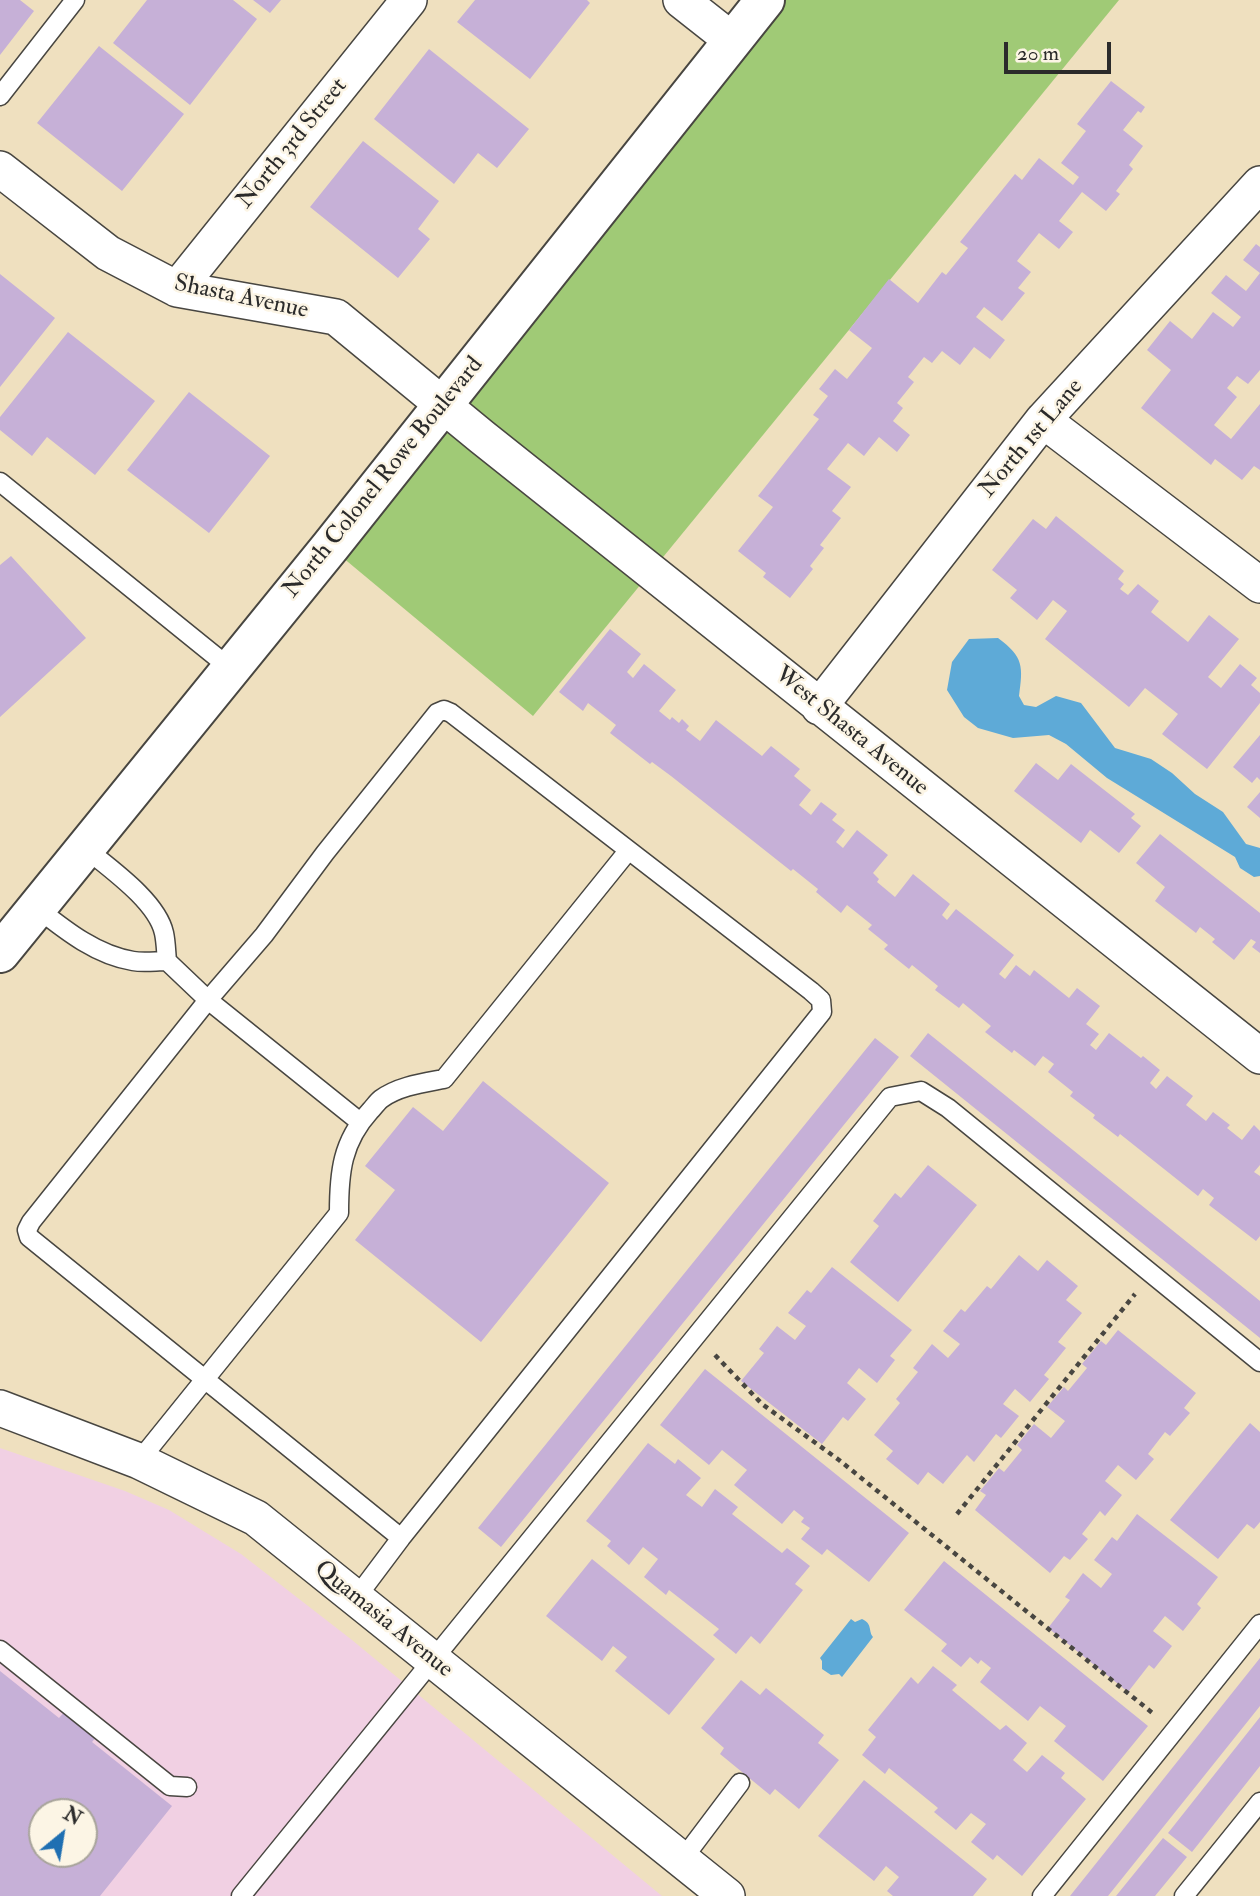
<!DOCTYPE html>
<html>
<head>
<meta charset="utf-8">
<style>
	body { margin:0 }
	#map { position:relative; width:1260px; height:1896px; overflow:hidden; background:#efe0bf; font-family:"IM FELL Double Pica",serif }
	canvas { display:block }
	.north { position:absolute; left:28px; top:1798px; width:70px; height:70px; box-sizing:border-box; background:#fcf5e5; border:2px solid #a8a49b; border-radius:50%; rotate:30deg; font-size:19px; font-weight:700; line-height:28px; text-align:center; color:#2b2b2b }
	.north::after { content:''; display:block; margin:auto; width:24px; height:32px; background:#1f6fb2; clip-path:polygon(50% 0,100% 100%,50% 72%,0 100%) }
	.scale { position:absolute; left:1004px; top:42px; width:107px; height:32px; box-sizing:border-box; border:4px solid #2b2b2b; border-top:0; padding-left:9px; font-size:21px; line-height:24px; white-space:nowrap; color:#2b2b2b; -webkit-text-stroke:5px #fcf5e5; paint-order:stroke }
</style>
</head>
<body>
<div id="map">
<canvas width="1260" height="1896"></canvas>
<div class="north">N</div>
<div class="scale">20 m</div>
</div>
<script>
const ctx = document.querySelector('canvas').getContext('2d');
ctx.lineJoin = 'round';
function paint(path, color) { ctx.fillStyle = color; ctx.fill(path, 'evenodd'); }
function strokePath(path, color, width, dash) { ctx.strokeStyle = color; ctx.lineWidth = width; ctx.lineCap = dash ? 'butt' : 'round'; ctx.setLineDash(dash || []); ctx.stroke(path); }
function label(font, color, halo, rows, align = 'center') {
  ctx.font = font + ' "IM FELL Double Pica",serif'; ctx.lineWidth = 5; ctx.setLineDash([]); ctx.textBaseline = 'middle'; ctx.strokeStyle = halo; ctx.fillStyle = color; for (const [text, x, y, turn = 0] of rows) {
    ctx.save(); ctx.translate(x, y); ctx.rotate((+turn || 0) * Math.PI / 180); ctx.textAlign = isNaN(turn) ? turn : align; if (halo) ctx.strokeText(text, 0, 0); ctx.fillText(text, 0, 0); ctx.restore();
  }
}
paint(new Path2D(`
	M0 1448 125 1491 169 1510 241 1554 352 1640 662 1896H0ZM42 1812H84V1854H42Z`), '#f1d0e3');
paint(new Path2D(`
	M771 0H1119L533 716 330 547Z`), '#a0ca76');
paint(new Path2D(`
	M998 638C1024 657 1023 667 1019 696L1024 705 1036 707 1056 696 1081 703 1115 748 1151 759 1172 773 1195 794 1223 812 1246 844 1260 848V876L1254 877 1240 868 1235 857 1107 778 1066 744 1049 735 1013 738 978 728 964 717 947 690 952 662 969 639Z
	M851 1619 855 1622 862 1619C873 1624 868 1631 873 1637L842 1677 839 1674 831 1675 822 1669V1661L820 1658Z`), '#5eaad7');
paint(new Path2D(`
	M0 0H20L34 11 0 55Z
	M147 0H233L257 19 190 105 113 43Z
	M253 0H281L270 13Z
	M475 0H587L590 3 530 79 457 22Z
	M99 46 184 114 122 191 37 123Z
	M429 49 529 129 497 168 478 153 454 184 374 119Z
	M1111 81 1145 107 1141 113 1138 111 1123 130 1143 146 1129 165 1133 169 1116 191 1120 194 1106 211 1082 192 1059 221 1073 232 1059 249 1039 233 1017 261 1031 272 1018 288 1025 293 1002 321 984 307 976 317 1005 340 990 359 974 347 960 365 942 351 932 363 924 357 908 377 914 382 897 403 903 408 893 421 910 435 897 452 879 437 864 456 848 443 827 469 851 487 832 511 841 518 820 545 824 548 810 566 813 569 790 598 763 577 766 573 738 551 773 507 758 496 819 419 813 415 828 396 819 389 835 369 847 379 872 348 849 330 889 279 918 303 942 272 946 275 968 248 960 242 1015 174 1022 180 1039 158 1073 185 1079 177 1061 163 1086 131 1077 124Z
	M363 141 439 201 418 229 430 239 398 278 310 207Z
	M1256 244 1260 247V370L1248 384 1237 376 1227 388 1237 397 1214 425 1231 439 1260 404V470L1254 466 1242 480 1215 459 1211 465 1141 408 1171 370 1147 350 1170 321 1192 339 1213 312 1233 327 1241 317 1211 293 1226 275 1246 291 1260 273 1243 260Z
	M0 274 55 318 0 387Z
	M68 332 155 401 95 475 47 437 32 456 0 430V417Z
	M189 392 270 456 209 533 127 470Z
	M1056 516 1124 571 1118 579 1124 584 1120 589 1128 595 1138 584 1159 601 1151 612 1188 642 1209 615 1239 639 1208 677 1221 688 1240 664 1257 678 1251 685 1260 693V703L1207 769 1162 734 1178 714 1145 688 1129 707 1045 639 1067 611 1053 600 1037 620 1010 598 1017 590 992 570 1033 519 1046 529Z
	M11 556 86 638 0 717V565Z
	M610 629 641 654 627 672 633 678 644 664 676 690 659 711 670 720 672 717 679 723 682 719 689 726 686 730 700 741 716 720 762 756 771 746 800 769 794 776 811 790 799 805 811 815 821 802 837 814 832 820 845 830 836 842 843 848 857 830 888 855 873 873 879 879 877 882 895 897 913 874 950 904 942 915 947 920 956 909 1014 955 999 974 1005 979 1016 965 1030 976 1034 970 1069 998 1077 988 1100 1006 1086 1024 1099 1034 1090 1045 1096 1050 1109 1033 1141 1058 1143 1056 1160 1070 1150 1083 1156 1089 1167 1076 1193 1096 1186 1105 1206 1121 1213 1112 1230 1125 1227 1128 1242 1140 1254 1125 1260 1131V1165L1254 1172 1260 1176V1236L1256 1241 1209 1205 1214 1198 1203 1189 1198 1196 1120 1134 1118 1137 1093 1118 1095 1115 1070 1096 1073 1092 1048 1072 1054 1064 1043 1056 1035 1066 1014 1050 1012 1053 985 1032 991 1026 963 1003 959 1008 935 990 938 986 912 965 909 969 884 949 888 945 868 929 872 925 847 905 841 913 816 892 818 889 793 869 791 871 671 776 652 762 650 764 610 733 616 725 588 703 583 711 559 692Z
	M1260 735V780L1257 777 1252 783 1233 767Z
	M1036 763 1058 780 1071 764 1135 814 1131 818 1141 826 1119 853 1090 830 1081 843 1014 791Z
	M1260 792V818L1247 807Z
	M1160 834 1260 913V953L1252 947 1256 942 1251 939 1234 960 1212 942 1215 939 1200 927 1196 933 1155 901 1165 887 1136 863Z
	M928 1033 1260 1301V1338L910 1056Z
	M875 1038 899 1057 501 1547 478 1528Z
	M483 1081 609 1183 481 1342 355 1240 395 1190 365 1166 413 1107 443 1131Z
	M928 1165 977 1205 898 1302 850 1262 879 1226 873 1221 895 1193 901 1198Z
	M1019 1255 1038 1271 1047 1260 1078 1286 1066 1300 1082 1313 1058 1342 1066 1348 1044 1375 1049 1379 1030 1402 1015 1389 1003 1404 1019 1416 1001 1438 996 1434 974 1462 967 1455 943 1484 928 1472 918 1485 886 1459 893 1451 874 1435 900 1403 896 1399 918 1372 913 1368 932 1344 948 1358 960 1344 943 1331 961 1309 965 1312 987 1286 991 1289Z
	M832 1267 912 1330 890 1356 895 1360 877 1383 859 1368 847 1383 866 1399 848 1421 843 1417 822 1444 741 1381 764 1353 759 1349 777 1326 795 1340 806 1326 788 1313 807 1290 811 1293Z
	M1118 1330 1196 1393 1184 1408 1190 1413 1170 1436 1165 1432 1148 1454 1154 1459 1136 1480 1118 1465 1105 1481 1122 1495 1105 1516 1100 1511 1082 1534 1088 1539 1070 1560 1064 1556 1050 1573 975 1510 986 1495 980 1491 999 1468 1004 1472 1022 1450 1017 1445 1034 1424 1051 1438 1065 1421 1047 1407 1064 1387 1068 1391 1087 1368 1082 1364 1101 1341 1106 1345Z
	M705 1369 909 1533 869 1582 827 1549 822 1555 801 1539 810 1528 801 1522 804 1518 794 1510 782 1524 734 1485 747 1470 722 1450 709 1465 660 1425Z
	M1250 1423 1260 1432V1522L1254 1529 1247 1524 1218 1559 1170 1520Z
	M648 1443 675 1464 678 1459 701 1478 686 1495 702 1507 715 1489 738 1507 732 1514 782 1553 787 1548 810 1566 795 1584 803 1590 760 1644 751 1636 736 1654 713 1635 719 1629 669 1590 666 1595 644 1577 658 1559 643 1547 629 1565 607 1546 611 1541 586 1521Z
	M1137 1514 1218 1577 1197 1604 1201 1608 1183 1631 1165 1616 1153 1631 1172 1646 1154 1669 1149 1665 1128 1692 1048 1628 1070 1600 1065 1597 1083 1573 1101 1588 1112 1574 1094 1560 1112 1537 1117 1541Z
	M592 1559 715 1659 669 1715 615 1671 627 1657 613 1646 602 1661 546 1616Z
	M944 1561 1148 1726 1103 1781 1054 1741 1066 1726 1040 1706 1028 1721 980 1682 991 1668 981 1660 978 1664 970 1657 961 1667 941 1651 947 1644 904 1610Z
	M1260 1658V1706L1108 1896H1070Z
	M933 1666 957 1685 952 1690 1000 1730 1006 1725 1027 1743 1013 1760 1027 1772 1042 1755 1065 1773 1061 1778 1086 1799 1022 1876 997 1855 993 1860 971 1842 986 1824 971 1813 956 1830 934 1812 938 1808 889 1768 885 1774 862 1755 876 1737 868 1730 911 1677 918 1684Z
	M0 1671 59 1718 66 1710 98 1735 92 1742 172 1806 100 1896H0ZM42 1812H84V1854H42Z
	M741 1680 760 1695 766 1688 824 1735 818 1743 839 1760 799 1809 775 1789 770 1795 720 1754 724 1748 701 1728Z
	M1260 1717V1766L1192 1852 1168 1833Z
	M864 1780 987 1879 973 1896H893L887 1891 899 1877 886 1866 874 1881 818 1836Z
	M1163 1838 1187 1857 1155 1896H1116Z`), '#c6b0d7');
const lane = new Path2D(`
	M0 96 75 0
	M0 482 230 668
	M85 848C109 868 157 901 164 933 166 942 166 952 167 961L208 1000 360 1122
	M37 908C65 930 96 955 133 961 144 963 156 961 167 961
	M139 1461 339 1213C339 1172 342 1142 370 1111 374 1107 377 1102 381 1099 399 1086 423 1083 444 1079L628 851
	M356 1598 401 1538 822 1012 821 1000 811 991 451 713 444 710 437 713 325 853 264 935 208 1000 31 1222 27 1230 29 1237 401 1538
	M0 1650 170 1786 187 1787
	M682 1860 740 1783
	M241 1896 890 1097 921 1091 948 1108 1260 1362
	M1042 1896 1260 1624
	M1184 1896 1260 1802`);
const street = new Path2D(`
	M681 0 733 41
	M0 169 108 253 177 289 336 317 482 437 1260 1056
	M177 289 409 0
	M1043 420 1260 585
	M819 707 1043 420 1260 184
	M0 1408 139 1461 256 1518 727 1896`);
const secondary = new Path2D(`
	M0 953 330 547 765 0`);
strokePath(lane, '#484641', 21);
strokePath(street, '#484641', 38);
strokePath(secondary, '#484641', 42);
strokePath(new Path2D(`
	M715 1355 762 1404 839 1460 1155 1715
	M957 1514 1135 1294`), '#484641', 4.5, [5, 5]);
strokePath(lane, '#fff', 18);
strokePath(street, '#fff', 35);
strokePath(secondary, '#fff', 38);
label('24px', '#2b2b2b', '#fcf5e5', [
	["North 3rd Street",293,144,-51],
	["Shasta Avenue",241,298,12],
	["North 1st Lane",1032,439,-50],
	["North Colonel Rowe Boulevard",384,478,-51],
	["West Shasta Avenue",851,732,39],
	["Quamasia Avenue",383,1620,39]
]);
</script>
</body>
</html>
